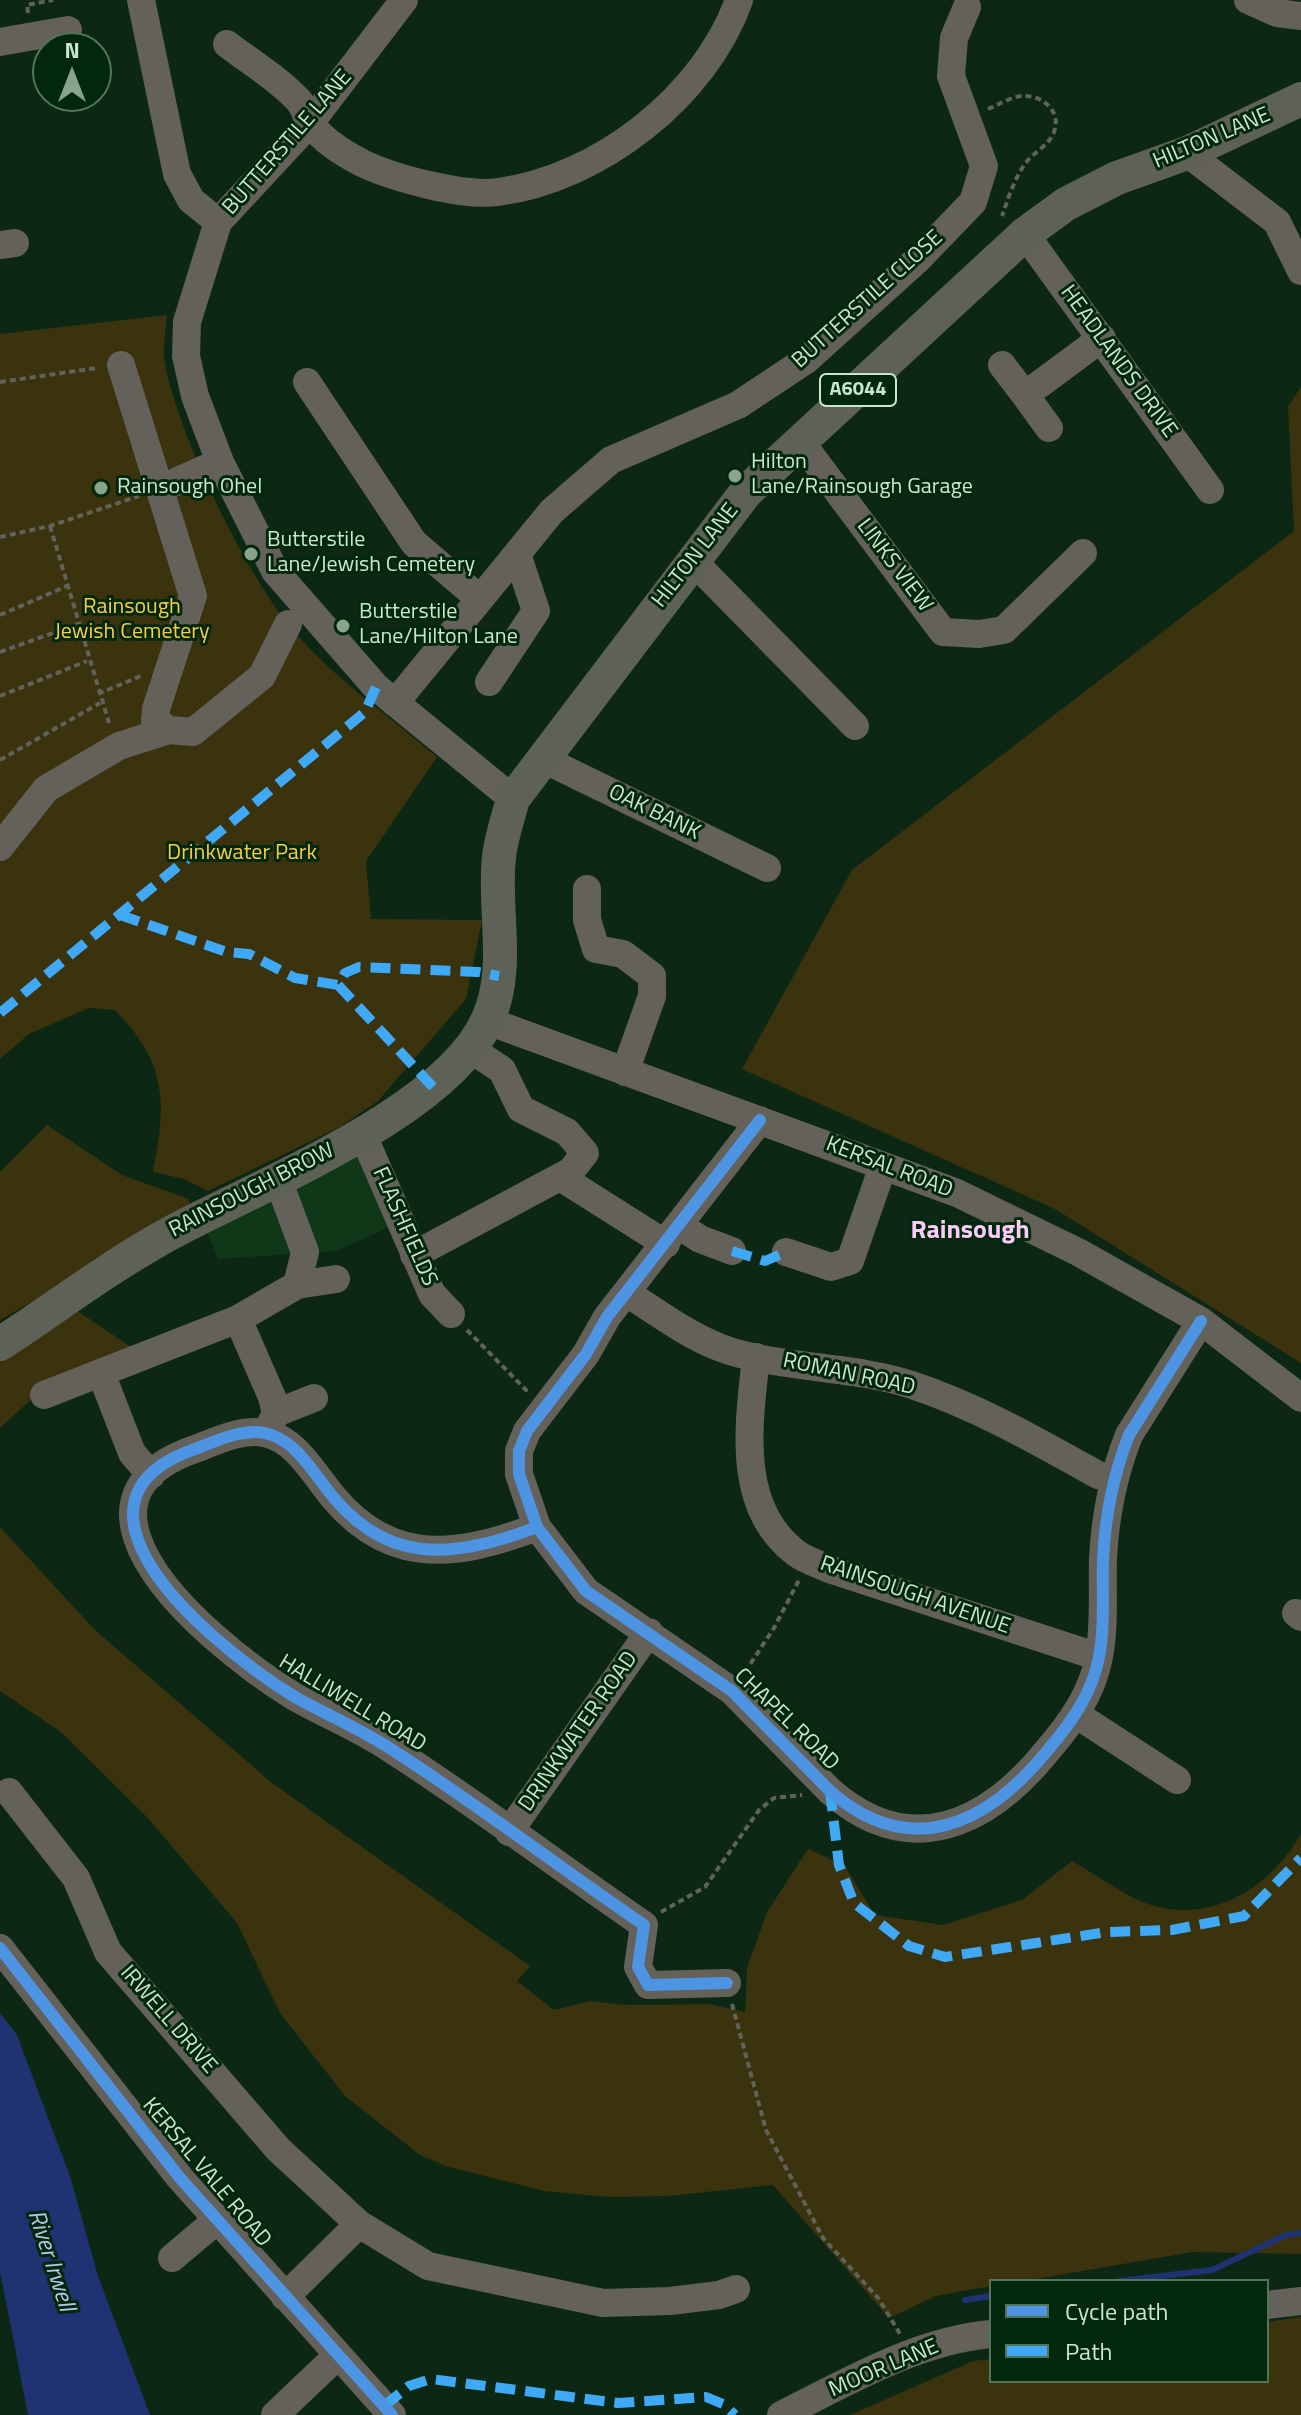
<!DOCTYPE html>
<html>
<head>
<meta charset="utf-8">
<style>
	body { margin:0 }
	#map { position:relative; width:1301px; height:2415px; overflow:hidden; background:#0c2814; font-family:"Titillium Web",sans-serif }
	canvas { display:block }
	.legend { position:absolute; left:989px; top:2279px; width:280px; height:104px; box-sizing:border-box; background:#01280b; border:2px solid #527459; margin:0; padding:10px 14px; list-style:none; font-size:24px; color:#cbe6ce }
	.legend li { display:flex; align-items:center; gap:16px; height:40px }
	.legend b { width:40px; border:2px solid #527459 }
	.north { position:absolute; left:32px; top:32px; width:80px; height:80px; box-sizing:border-box; background:#01280b; border:2px solid #527459; border-radius:50%; rotate:0deg; font-size:22px; font-weight:700; line-height:32px; text-align:center; color:#cbe6ce }
	.north::after { content:''; display:block; margin:auto; width:28px; height:36px; background:#88a48d; clip-path:polygon(50% 0,100% 100%,50% 72%,0 100%) }
</style>
</head>
<body>
<div id="map">
<canvas width="1301" height="2415"></canvas>
<ul class="legend">
<li><b style="height:10px;background:#4d94e3"></b>Cycle path</li>
<li><b style="height:10px;background:#3fa9f5"></b>Path</li>
</ul>
<div class="north">N</div>
</div>
<script>
const ctx = document.querySelector('canvas').getContext('2d');
ctx.lineJoin = 'round';
function paint(path, color) { ctx.fillStyle = color; ctx.fill(path, 'evenodd'); }
function strokePath(path, color, width, dash) { ctx.strokeStyle = color; ctx.lineWidth = width; ctx.lineCap = dash ? 'butt' : 'round'; ctx.setLineDash(dash || []); ctx.stroke(path); }
function label(font, color, halo, rows, align = 'center') {
  ctx.font = font + ' "Titillium Web",sans-serif'; ctx.lineWidth = 6; ctx.setLineDash([]); ctx.textBaseline = 'middle'; ctx.strokeStyle = halo; ctx.fillStyle = color; for (const [text, x, y, turn = 0] of rows) {
    ctx.save(); ctx.translate(x, y); ctx.rotate((+turn || 0) * Math.PI / 180); ctx.textAlign = isNaN(turn) ? turn : align; if (halo) ctx.strokeText(text, 0, 0); ctx.fillText(text, 0, 0); ctx.restore();
  }
}
paint(new Path2D(`
	M360 1152 397 1224 336 1251 218 1259 206 1229Z`), '#0e3818');
paint(new Path2D(`
	M167 315C166 330 162 349 165 364 179 436 242 565 287 623 328 674 388 715 437 757L366 861 371 919 482 920 466 999 378 1101 338 1128 208 1191 184 1179 153 1172C167 1103 167 1063 115 1010L89 1008 29 1034 0 1059V334Z
	M1301 387V1363L1055 1209 742 1069 852 870 1294 531 1288 406Z
	M47 1125 122 1175 189 1199 190 1211 0 1320V1172Z
	M73 1308 131 1347 36 1395 0 1428V1361Z
	M0 1527 95 1630 272 1783 530 1966 517 1981 554 2010 590 2001 626 2005 710 2004 745 2012 747 1968 767 1912 808 1849 844 1865 875 1915 943 1925 1022 1900 1072 1861C1093 1873 1114 1888 1136 1899 1202 1930 1268 1892 1301 1834V2254L1193 2252 1024 2281H991V2286L936 2296 889 2318 773 2185 668 2196 609 2197 544 2191 446 2166 420 2155 345 2096 280 2013 237 1923 147 1817 61 1732 0 1691Z
	M1301 2317V2415H850L973 2361 991 2359V2381H1267V2322Z`), '#3b320e');
paint(new Path2D(`
	M0 2013 17 2035 70 2176 98 2276 150 2415H28L0 2271Z`), '#1f3272');
strokePath(new Path2D(`
	M1119 2281 1212 2270 1286 2235 1301 2233
	M965 2300 991 2296`), '#1f3272', 6);
strokePath(new Path2D(`
	M28 13 27 5 53 0
	M988 109C998 105 1012 96 1023 96 1042 95 1062 111 1054 132 1049 146 1033 152 1025 164 1014 179 1008 199 1002 216
	M0 382 97 368
	M50 526 109 723
	M0 537 50 526 139 496
	M0 615 67 586
	M0 652 78 624
	M98 694 143 675
	M0 696 87 661
	M0 760 100 703
	M467 1330 528 1392
	M745 1672 774 1628 799 1580
	M661 1912 705 1887 759 1810 774 1798 802 1795
	M732 2004 766 2130 823 2238 879 2299 900 2334`), '#61635a', 4, [6, 4]);
strokePath(new Path2D(`
	M141 0 177 174 191 200 218 222
	M404 0 310 123 218 222 187 322 186 356 195 396 220 462 275 571 376 687 513 799
	M1248 0 1277 13 1301 16
	M0 42 68 30
	M227 44C250 62 279 79 299 101 304 107 306 116 310 122 321 140 343 153 362 163 393 178 464 197 498 192 599 179 705 96 739 0
	M1187 153 1277 222 1301 271
	M1025 234 1210 490
	M0 245 15 243
	M121 365 193 596 156 709 155 721 169 730 193 732 262 676 288 624
	M1002 365 1025 395 1102 338
	M307 382 414 543 480 599
	M1025 395 1049 428
	M800 441 943 632 979 634 1004 630 1083 553
	M160 489 220 462
	M692 560 855 726
	M489 682 536 611 517 554
	M395 703 552 511 611 460 738 405 806 360 918 259 973 202 984 166 951 76 954 38 967 7
	M541 758 767 868
	M0 847 46 789 119 746 169 730
	M587 889V920L596 949 623 954 652 976V996L625 1072
	M488 1021 957 1193 1078 1252 1201 1321 1301 1398
	M760 1120 607 1317 586 1354 527 1431 519 1451V1474L537 1527 586 1591 732 1691 830 1791C910 1861 987 1825 1047 1751 1071 1723 1092 1694 1099 1657 1105 1625 1102 1591 1103 1559 1105 1518 1114 1473 1129 1435L1201 1321
	M363 1135 432 1294 451 1314
	M277 1177 305 1252 297 1285
	M560 1177 666 1244
	M680 1226 700 1239 732 1251
	M786 1252 831 1267 850 1261 883 1166
	M414 1255 571 1171 585 1153 567 1132 521 1109 502 1070 469 1048
	M627 1293C658 1313 687 1335 721 1348 777 1369 851 1365 912 1385 978 1407 1037 1441 1098 1475L1115 1479
	M238 1319 272 1397 276 1413 266 1433
	M756 1357C749 1423 735 1507 796 1553 805 1560 819 1564 829 1569L1099 1657
	M101 1373 132 1453 151 1475
	M44 1395 238 1319 297 1285 336 1279
	M276 1413 314 1398
	M537 1527C450 1560 382 1566 323 1484 308 1464 292 1439 265 1433 243 1428 216 1441 195 1449 77 1490 153 1583 213 1636 238 1658 267 1680 295 1697 327 1715 361 1729 391 1749 477 1804 559 1867 644 1925L638 1967 648 1985 727 1983
	M1296 1613 1301 1617
	M1077 1715 1177 1780
	M9 1792 76 1878 108 1952 278 2149 359 2224 428 2266 603 2303 670 2301 719 2295 736 2289
	M509 1832 649 1632
	M0 1948 180 2178 392 2415
	M172 2258 217 2220
	M285 2297 359 2224
	M1267 2305 1301 2301
	M275 2415 337 2356
	M781 2415C848 2382 915 2341 991 2334`), '#64605a', 28);
strokePath(new Path2D(`
	M0 1344C55 1308 109 1267 167 1235 256 1186 447 1113 488 1019 511 968 493 911 499 857 501 838 508 818 513 799L746 492 1025 234 1066 204 1117 178 1187 153 1301 99`), '#5e6256', 34);
strokePath(new Path2D(`
	M120 915 227 952 249 954 295 978 338 985
	M0 1013 365 712 376 687
	M433 1087 338 985 345 973 359 967 478 972 499 976
	M732 1251 765 1261 786 1252
	M830 1791 839 1865 854 1903 909 1946 945 1957 1107 1932 1172 1930 1244 1916 1301 1858
	M384 2406 409 2386 431 2379 618 2403 706 2397 723 2404 735 2415`), '#3fa9f5', 10, [20, 10]);
strokePath(new Path2D(`
	M760 1120 607 1317 586 1354 527 1431 519 1451V1474L537 1527 586 1591 732 1691 830 1791C910 1861 987 1825 1047 1751 1071 1723 1092 1694 1099 1657 1105 1625 1102 1591 1103 1559 1105 1518 1114 1473 1129 1435L1201 1321
	M537 1527C450 1560 382 1566 323 1484 308 1464 292 1439 265 1433 243 1428 216 1441 195 1449 77 1490 153 1583 213 1636 238 1658 267 1680 295 1697 327 1715 361 1729 391 1749 477 1804 559 1867 644 1925L638 1967 648 1985 727 1983
	M0 1948 180 2178 392 2415`), '#4d94e3', 12);
for (const [x, y, r, color] of [
	[735,476,8,"#88a48d"],
	[101,488,8,"#88a48d"],
	[251,554,8,"#88a48d"],
	[343,626,8,"#88a48d"]
]) { const dot = new Path2D(); dot.arc(x, y, r, 0, 2 * Math.PI); ctx.fillStyle = color; ctx.fill(dot); strokePath(dot, '#01280b', 3); }
for (const [x, y, w] of [
	[858,390,76]
]) { const box = new Path2D(); box.roundRect(x - w / 2, y - 16, w, 32, 6); ctx.fillStyle = '#01280b'; ctx.fill(box); strokePath(box, '#cbe6ce', 2); }
label('bold 20px', '#cbe6ce', null, [
	["A6044",858,390]
]);
label('22px', '#cbe6ce', '#01280b', [
	["HILTON LANE",1212,139,-23],
	["BUTTERSTILE LANE",288,143,-49],
	["BUTTERSTILE CLOSE",868,300,-42],
	["HEADLANDS DRIVE",1118,362,54],
	["HILTON LANE",696,556,-52],
	["LINKS VIEW",894,566,53],
	["OAK BANK",654,813,26],
	["KERSAL ROAD",889,1168,21],
	["RAINSOUGH BROW",252,1191,-27],
	["FLASHFIELDS",404,1227,66],
	["ROMAN ROAD",849,1375,12],
	["RAINSOUGH AVENUE",915,1596,19],
	["HALLIWELL ROAD",352,1704,31],
	["CHAPEL ROAD",786,1720,44],
	["DRINKWATER ROAD",579,1732,-55],
	["IRWELL DRIVE",168,2020,49],
	["KERSAL VALE ROAD",206,2173,50],
	["MOOR LANE",884,2369,-23]
]);
label('22px', '#cbe6ce', '#01280b', [
	["Hilton",751,463],
	["Lane/Rainsough Garage",751,488],
	["Rainsough Ohel",117,488],
	["Butterstile",267,541],
	["Lane/Jewish Cemetery",267,566],
	["Butterstile",359,613],
	["Lane/Hilton Lane",359,638]
], 'left');
label('22px', '#fccb45', '#01280b', [
	["Rainsough",132,608],
	["Jewish Cemetery",132,633],
	["Drinkwater Park",242,854]
]);
label('italic 24px', '#b6c6f0', '#01280b', [
	["River Irwell",50,2261,72]
]);
label('bold 26px', '#fccbf9', '#01280b', [
	["Rainsough",970,1232]
]);
</script>
</body>
</html>
